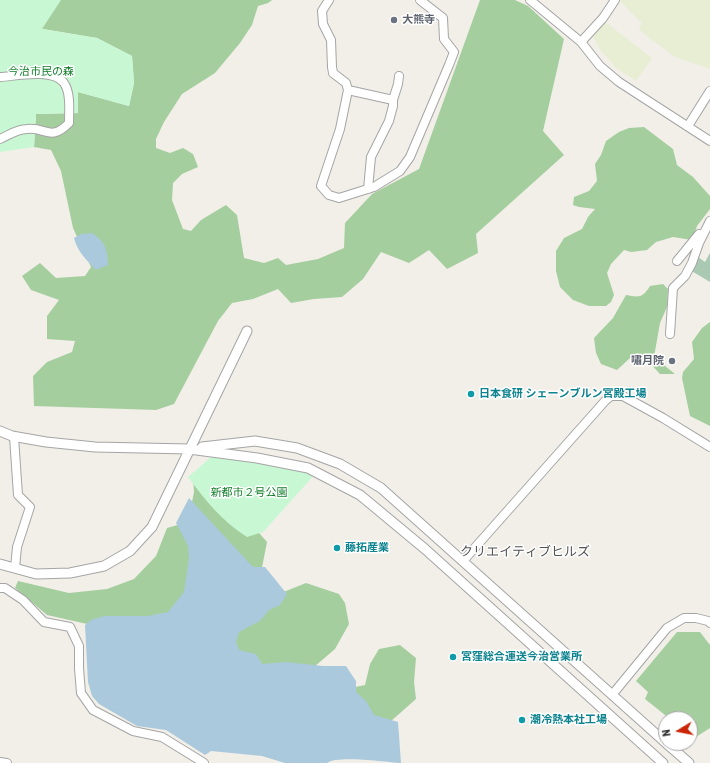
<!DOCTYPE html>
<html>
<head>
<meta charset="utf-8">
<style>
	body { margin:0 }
	#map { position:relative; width:710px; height:763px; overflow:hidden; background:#f1efe8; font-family:"Roboto Condensed",sans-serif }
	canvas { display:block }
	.north { position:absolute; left:658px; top:711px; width:40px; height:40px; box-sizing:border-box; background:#fff; border:1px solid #a6a6a6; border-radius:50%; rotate:260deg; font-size:11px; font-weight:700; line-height:16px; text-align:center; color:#212121 }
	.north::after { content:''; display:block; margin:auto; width:14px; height:18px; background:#ca2507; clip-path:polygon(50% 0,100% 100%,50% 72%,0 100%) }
</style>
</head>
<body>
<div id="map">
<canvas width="710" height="763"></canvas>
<div class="north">N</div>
</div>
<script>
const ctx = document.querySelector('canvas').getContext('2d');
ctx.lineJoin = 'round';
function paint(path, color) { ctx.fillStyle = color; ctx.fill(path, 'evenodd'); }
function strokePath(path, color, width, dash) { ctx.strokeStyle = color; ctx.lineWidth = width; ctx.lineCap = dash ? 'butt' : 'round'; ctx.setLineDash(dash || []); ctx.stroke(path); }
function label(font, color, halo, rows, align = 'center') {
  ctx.font = font + ' "Roboto Condensed","Noto Sans JP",sans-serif'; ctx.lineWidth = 3; ctx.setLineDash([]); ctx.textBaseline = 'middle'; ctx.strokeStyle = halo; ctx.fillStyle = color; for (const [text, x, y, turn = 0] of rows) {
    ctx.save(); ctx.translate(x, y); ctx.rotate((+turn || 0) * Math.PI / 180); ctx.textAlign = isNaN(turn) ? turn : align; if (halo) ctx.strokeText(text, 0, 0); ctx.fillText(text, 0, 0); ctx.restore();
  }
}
paint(new Path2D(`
	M619 0H710V69L675 57 639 30 642 23Z
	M604 21 652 58 636 81 616 68 599 48 593 36 594 32Z`), '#e8eed4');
paint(new Path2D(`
	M19 0H272L268 3 258 6 252 25 240 43 215 73 182 94 164 122 156 139V148L170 153 183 148 193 154 198 167 182 174 173 183 172 200 183 229 191 231 201 220 226 205 237 215 244 258 264 263 278 258 286 265 318 259 344 248 345 223 372 194 419 169 480 0H515L528 6 564 39 543 131 564 155 476 234 478 253 447 269 429 250 409 263 381 252 363 279 342 297 314 299 291 303 278 289 253 299 232 303 218 321 174 404 156 410 34 406 33 376 47 362 72 352 75 341 47 339V316L59 300 31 290 22 276 40 263 56 278 85 276 91 267 73 228 61 171 51 150 34 147 36 114 78 113V92L129 106 134 83 132 56 97 38 37 28Z
	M644 127 673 149 677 165 693 177 710 196V209L697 226 692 240 673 237 656 242 647 250 631 252 624 250 611 264 607 273 614 295 611 302 606 306H589L573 300 560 287 556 271V251L564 238 582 229 588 217 595 209 579 207 573 205 574 197 589 191 597 181 595 164 601 155 606 141 619 132 629 128Z
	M663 284 668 289 667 307 660 323 654 357 675 374H660L648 361 630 358 617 370 601 364 596 353 594 338 613 318 626 295C640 298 643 297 650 286Z
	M710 322V426L690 416 682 378 683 372 694 359 692 342 702 328Z
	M193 477 239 510 267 542 259 583 271 597 306 583 339 594 345 603 349 624 335 649 307 673 346 689 365 685 370 664 379 649 400 645 416 658 414 682 416 699 382 729 173 626 114 630 47 615 15 588 18 581 69 593 107 589 134 579 156 556 167 528 188 522 194 492Z
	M677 632H700L710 645V728L693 739 690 736V719H670L645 699 648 692 636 681Z`), '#a5ce9e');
paint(new Path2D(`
	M710 253V282L690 270 698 257 705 262Z`), '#aac9b3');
paint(new Path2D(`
	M0 0H61L42 29 97 38 132 56 134 83 129 106 78 92V113L36 114 34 147 0 152Z
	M217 452 315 474 263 532 247 537C223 522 204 499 188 477Z`), '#c7f8d3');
paint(new Path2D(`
	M92 233C106 243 107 248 108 265L96 270C87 261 77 251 74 238L81 234Z
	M189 498 253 567H265L287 594 280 605 269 610 260 621 239 632 236 642 239 650 256 654 262 664 286 662 323 666H346L356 681V692L366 701 374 715 398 722 401 763C386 762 337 755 327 763H285L262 756 211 751 205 755 166 730 137 726 99 704 92 696 88 682 85 625 91 620 104 616H148L168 612 184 592 189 558 188 546 176 523Z`), '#aac9dc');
const minor = new Path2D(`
	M329 0 322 11 323 24 331 40 332 67 333 73 346 83 348 90 340 129 321 186 329 195 339 198 374 187 400 171 410 157 449 65 454 52 444 39 443 18 420 0
	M530 0 581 42 600 66 619 82 710 141
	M581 42 603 18 615 0
	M0 77C16 76 53 68 64 83 71 93 69 111 69 123 50 142 47 127 27 129 17 129 9 135 0 139
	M348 90 393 100
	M688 126 710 91
	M368 189 371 157 389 121 393 106V100L398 84 399 76
	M677 261 699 234
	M670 334 673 288 685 276 692 263 699 243 710 221
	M14 437 18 495 30 507 17 547 15 568
	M463 561 605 401 611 396H623L663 418 710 447
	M0 588H5L23 600 44 622 70 627 79 646V668L81 693 93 710 133 731 162 737 204 763
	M612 695 667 628 684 618H696L708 621 710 623
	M0 762 7 763`);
const tertiary = new Path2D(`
	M0 431 12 436 46 442 95 447 189 449 257 458 308 468 360 495 425 549 663 763
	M202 447 255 441 297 448 340 464 381 488 666 743
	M0 564 36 574 70 573 104 566 130 551 152 527 247 331
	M666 743 689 763`);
strokePath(minor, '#a5a5a5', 10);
strokePath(tertiary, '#a5a5a5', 11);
strokePath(minor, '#fff', 8);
strokePath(tertiary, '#fff', 9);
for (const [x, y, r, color] of [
	[394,20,4,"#6b7280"],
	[672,361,4,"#6b7280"],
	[471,394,4,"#0f9aa8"],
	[337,548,4,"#0f9aa8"],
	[453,657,4,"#0f9aa8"],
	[522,720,4,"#0f9aa8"]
]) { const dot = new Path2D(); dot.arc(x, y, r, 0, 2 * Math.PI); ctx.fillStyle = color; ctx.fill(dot); strokePath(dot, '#fff', 1.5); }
label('bold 11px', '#5b616d', '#fff', [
	["大熊寺",402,20],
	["嘯月院",664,361,"right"]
], 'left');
label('11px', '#107d2a', '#fff', [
	["今治市民の森",41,72],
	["新都市２号公園",249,493]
]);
label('bold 11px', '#0d838f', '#fff', [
	["日本食研 シェーンブルン宮殿工場",479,394],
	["藤拓産業",345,548],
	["宮窪総合運送今治営業所",461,657],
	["潮冷熱本社工場",530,720]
], 'left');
label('13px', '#545454', '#fff', [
	["クリエイティブヒルズ",525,553]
]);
</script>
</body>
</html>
